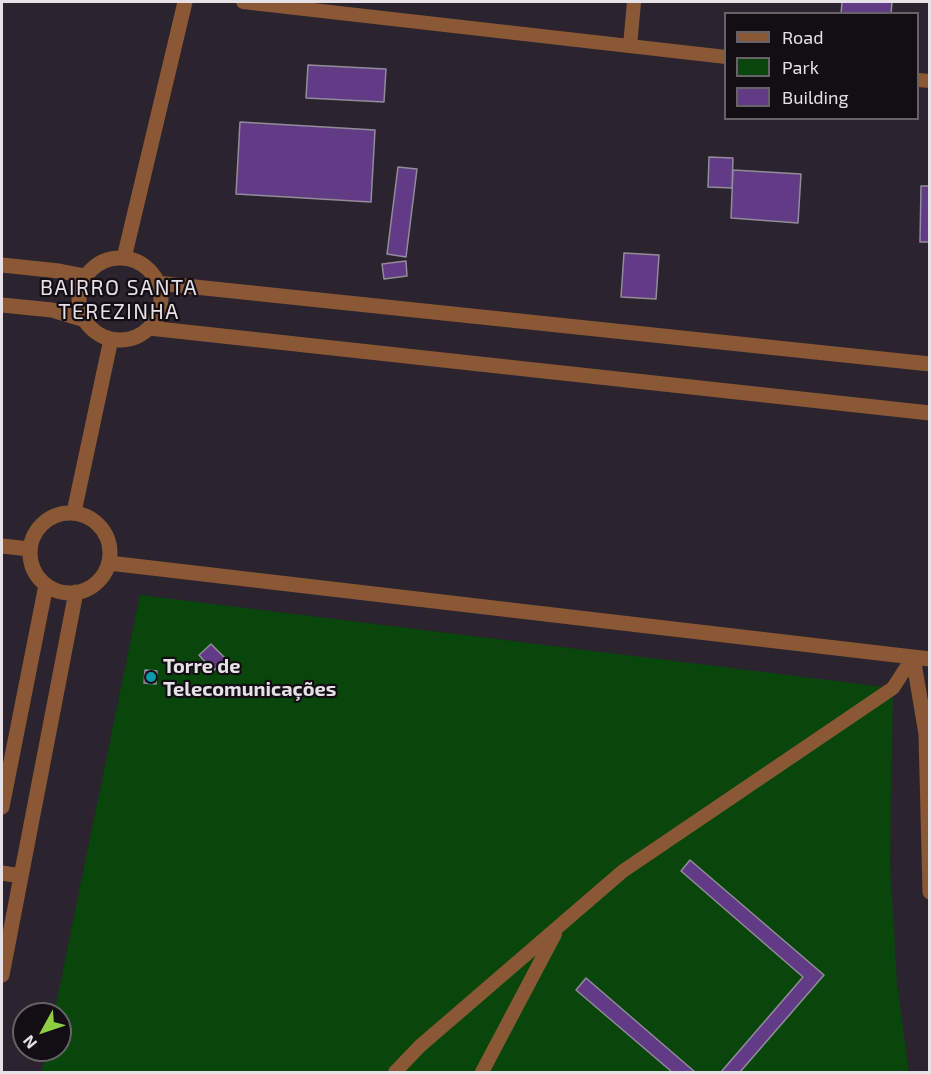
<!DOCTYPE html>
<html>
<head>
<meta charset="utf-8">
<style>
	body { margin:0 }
	#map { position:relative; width:931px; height:1074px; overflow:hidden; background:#2b232e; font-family:"Exo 2",sans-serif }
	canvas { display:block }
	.frame { position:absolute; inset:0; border:3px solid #e6e0e7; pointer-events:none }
	.legend { position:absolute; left:724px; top:12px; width:195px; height:108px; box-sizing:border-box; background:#120e13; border:2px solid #676268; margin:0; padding:8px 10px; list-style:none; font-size:18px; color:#e6e0e7 }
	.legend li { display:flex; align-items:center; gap:12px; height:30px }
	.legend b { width:30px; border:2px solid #676268 }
	.north { position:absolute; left:12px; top:1002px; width:60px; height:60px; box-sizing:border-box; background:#120e13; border:2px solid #676268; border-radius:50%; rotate:230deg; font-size:16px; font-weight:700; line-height:24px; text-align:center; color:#e6e0e7 }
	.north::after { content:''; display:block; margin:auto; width:21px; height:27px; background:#8fcd42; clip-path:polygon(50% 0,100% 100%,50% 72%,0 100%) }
</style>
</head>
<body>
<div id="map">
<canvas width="931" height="1074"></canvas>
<div class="frame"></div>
<ul class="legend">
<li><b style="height:8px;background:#8a5835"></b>Road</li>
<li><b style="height:16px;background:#09460c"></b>Park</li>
<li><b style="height:16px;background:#613b85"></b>Building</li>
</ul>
<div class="north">N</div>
</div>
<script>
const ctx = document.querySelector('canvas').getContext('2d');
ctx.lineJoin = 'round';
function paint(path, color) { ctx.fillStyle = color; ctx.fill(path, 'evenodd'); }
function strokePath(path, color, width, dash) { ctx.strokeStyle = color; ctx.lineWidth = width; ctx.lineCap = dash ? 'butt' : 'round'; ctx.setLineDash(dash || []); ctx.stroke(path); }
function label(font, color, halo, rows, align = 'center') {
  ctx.font = font + ' "Exo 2",sans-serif'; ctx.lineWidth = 4.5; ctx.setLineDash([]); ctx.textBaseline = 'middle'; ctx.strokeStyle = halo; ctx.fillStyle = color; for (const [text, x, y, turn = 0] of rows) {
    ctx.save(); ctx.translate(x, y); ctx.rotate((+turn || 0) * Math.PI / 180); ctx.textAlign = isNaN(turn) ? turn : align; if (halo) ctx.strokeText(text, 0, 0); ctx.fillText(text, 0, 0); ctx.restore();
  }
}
paint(new Path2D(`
	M140 595 893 688 890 863 897 984 909 1072H42L47 1050H60V1014H54Z`), '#09460c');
const building = new Path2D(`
	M842 2H892L891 14H841Z
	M308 65 386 69 384 102 306 98Z
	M240 122 375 130 371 202 236 194Z
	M709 157 733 158 732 188 708 187Z
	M398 167 417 169 406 257 387 254Z
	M733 170 801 174 798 223 731 218Z
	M921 186H930V242H920Z
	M624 253 659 255 656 299 621 297Z
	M406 261 407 276 384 279 382 264Z
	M211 644 226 659 213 671 199 655Z
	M145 670 157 671 156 684 144 683Z
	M690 860 824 975 740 1072H721L803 977 681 871Z
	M586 978 695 1072H672L576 990Z`);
paint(building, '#613b85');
strokePath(building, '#938c9b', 1.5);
strokePath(new Path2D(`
	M243 2 726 57
	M630 46 634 2
	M918 80 930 81
	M395 1072 420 1046 623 871 893 688 913 657
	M482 1072 555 934`), '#8a5835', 14);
strokePath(new Path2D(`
	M124 258 185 2
	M79 299a41 41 0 1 1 82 0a41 41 0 1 1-82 0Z
	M2 265 59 271 85 276
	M157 283 930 364
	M2 305 52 310 85 320
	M149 328 930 413
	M74 512 111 339
	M30 553a40 40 0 1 1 80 0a40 40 0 1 1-80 0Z
	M2 546 29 549
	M109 563 930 659
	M913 657 926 734 930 892
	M2 807 46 585
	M2 873 21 876
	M2 975 76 592`), '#8a5835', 15);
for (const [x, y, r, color] of [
	[151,677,6,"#0f9aa8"]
]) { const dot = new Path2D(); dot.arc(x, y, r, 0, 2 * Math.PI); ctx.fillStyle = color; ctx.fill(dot); strokePath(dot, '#120e13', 2); }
label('bold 20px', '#e6e0e7', '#120e13', [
	["Torre de",163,666],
	["Telecomunicações",163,689]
], 'left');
ctx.letterSpacing = '1.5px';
label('21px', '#e6e0e7', '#120e13', [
	["BAIRRO SANTA",119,288],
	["TEREZINHA",119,312]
]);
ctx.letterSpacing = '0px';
</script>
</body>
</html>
